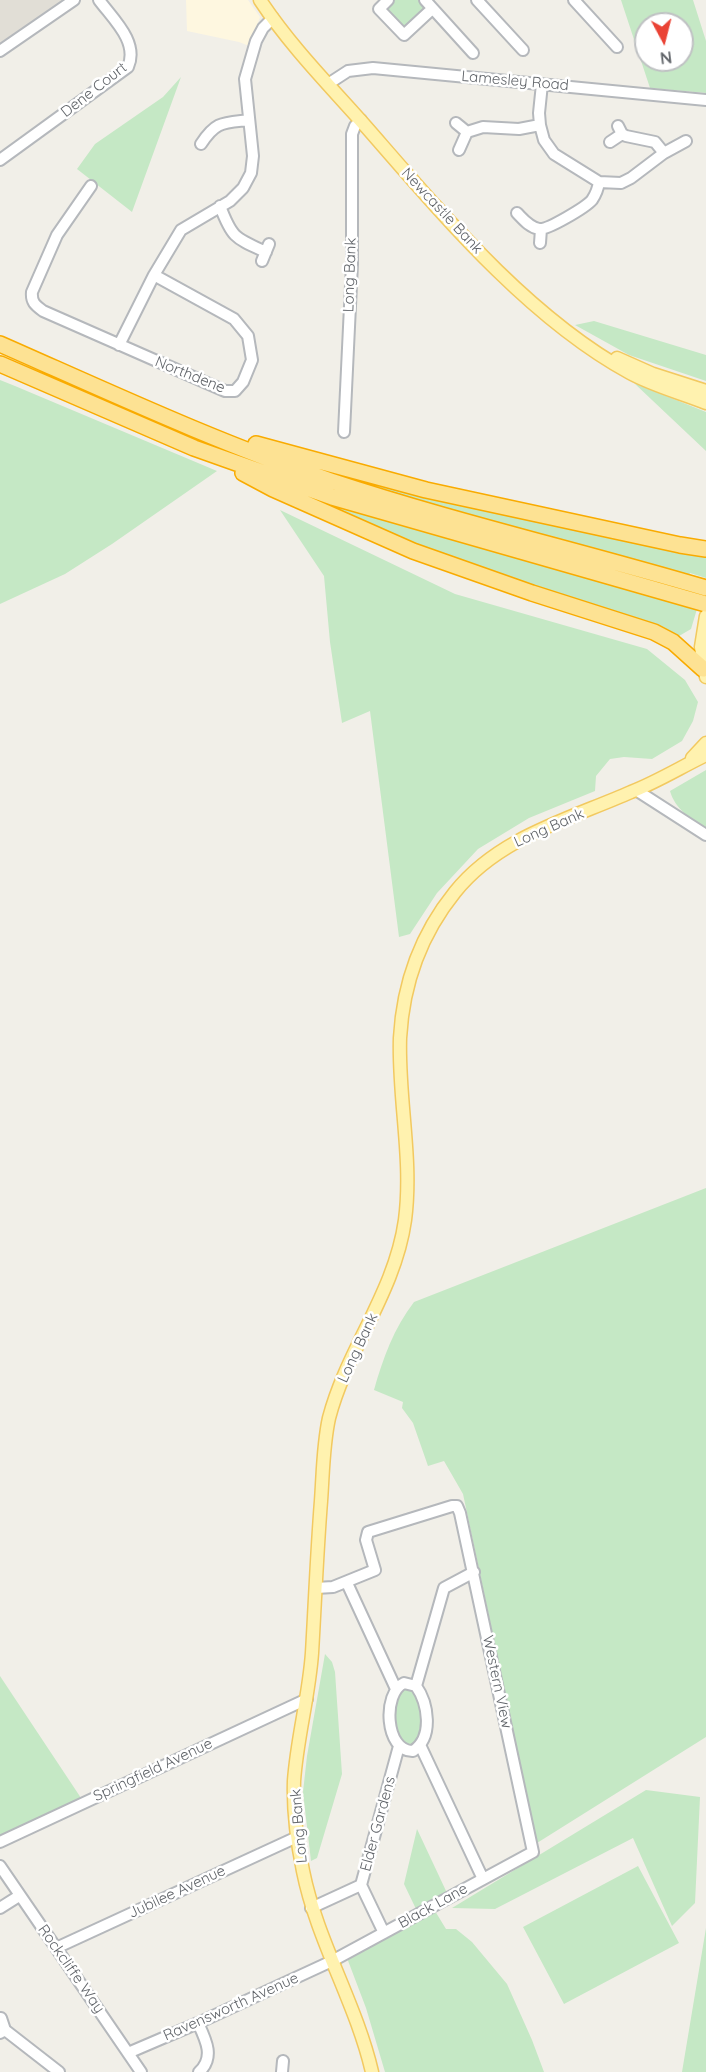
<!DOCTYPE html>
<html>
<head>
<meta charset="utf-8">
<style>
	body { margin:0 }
	#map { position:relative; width:706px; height:2072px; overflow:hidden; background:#f1efe8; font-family:Quicksand,sans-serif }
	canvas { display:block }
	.north { position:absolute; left:634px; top:12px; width:60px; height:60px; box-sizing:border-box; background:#fff; border:2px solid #bfc1c3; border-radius:50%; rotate:173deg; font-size:16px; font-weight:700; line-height:24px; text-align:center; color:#5f6368 }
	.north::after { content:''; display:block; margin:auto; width:21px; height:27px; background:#ea4335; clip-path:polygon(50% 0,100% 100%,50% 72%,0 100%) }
</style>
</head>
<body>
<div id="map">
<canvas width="706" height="2072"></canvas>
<div class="north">N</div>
</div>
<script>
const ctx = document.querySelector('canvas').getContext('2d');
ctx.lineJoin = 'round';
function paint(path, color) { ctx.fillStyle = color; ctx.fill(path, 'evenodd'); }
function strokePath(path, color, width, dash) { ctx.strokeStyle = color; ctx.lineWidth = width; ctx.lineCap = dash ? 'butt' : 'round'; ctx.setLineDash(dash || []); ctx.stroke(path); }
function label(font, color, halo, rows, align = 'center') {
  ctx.font = font + ' Quicksand,sans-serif'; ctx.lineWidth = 5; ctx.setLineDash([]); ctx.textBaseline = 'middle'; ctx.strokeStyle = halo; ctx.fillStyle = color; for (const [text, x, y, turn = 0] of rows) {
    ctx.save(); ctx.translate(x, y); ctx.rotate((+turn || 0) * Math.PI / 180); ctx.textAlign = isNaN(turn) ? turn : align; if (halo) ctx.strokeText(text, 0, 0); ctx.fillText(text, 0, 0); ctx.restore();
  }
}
paint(new Path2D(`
	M186 0H248L260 17 249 46 239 42 187 31Z`), '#fef7e0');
paint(new Path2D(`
	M0 0H63L0 43Z`), '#e1ded6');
paint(new Path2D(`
	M394 0H418L426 9 405 29 386 10Z
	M621 0H693L706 41V93L650 88ZM646 24H682V60H646Z
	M181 77 132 212 77 169 95 144 163 97Z
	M594 321 706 355V381L629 355 575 325Z
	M0 380 15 386 217 471 112 544 65 574 0 604Z
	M634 383 706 412V451Z
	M353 475 706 554V578L690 573 689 576 424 502 351 478Z
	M289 488 697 609 691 629 679 636 660 627 601 607 546 593 430 553Z
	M280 510 455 594 647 649 685 680 698 702 693 721 682 741 652 759 624 757 610 759 596 776 595 791 529 818 478 849 437 893 410 934 399 937 370 711 342 723 330 642 324 576Z
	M706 770V830C691 819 675 809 670 791Z
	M706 1188V1737L537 1843 463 1494 444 1461 428 1466 413 1423 402 1408 403 1402 374 1390C383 1358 394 1328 414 1302Z
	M325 1654 332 1662 335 1672 342 1774 317 1858 311 1861 303 1792 307 1756Z
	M0 1676 81 1798 0 1839Z
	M405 1688C430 1692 420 1728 417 1743L413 1746 404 1745C393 1729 387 1702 405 1688Z
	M646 1790 700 1797 695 1903 672 1926 633 1838 495 1909 452 1908Z
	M417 1829 447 1893 416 1909 404 1884Z
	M638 1866 679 1943 564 2004 523 1927Z
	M435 1911 446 1929H456L472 1942 507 1984 532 2040 544 2072H385L366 2008 347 1958Z
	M706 1928V2072H682Z`), '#c5e8c5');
const minor = new Path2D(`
	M388 0 379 9 404 35 432 9
	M425 0 473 53
	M477 0 523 50
	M574 0 617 47
	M0 51 74 0
	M328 84 348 71 373 68 706 100
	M542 84 539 113 540 125 544 140 554 154 599 182 621 183 631 178 664 153 686 141
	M456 123 467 132
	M618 126 622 134 626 136 655 142 664 153
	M610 142 622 134
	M201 144C216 121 223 123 249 120
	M459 150 467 132 483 127 519 129 540 125
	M0 160 128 67C139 42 113 19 99 0
	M91 186 57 235 32 292C31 302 35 305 43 311L225 391H235L243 382 252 360 248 336 234 319 154 275
	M220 206C232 238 235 238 266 252
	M517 213C523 219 529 227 539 229 548 230 586 207 592 200 596 194 598 189 599 182
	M540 243 541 229
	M262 261 269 244
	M119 345 154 275 181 230 230 201 243 188 251 173 253 156 245 79 256 41 263 28 273 18
	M344 432 352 264V134L355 126 361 120
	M636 790 706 835
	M347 1583 396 1689
	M404 1683 416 1686C428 1703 434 1737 413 1751 385 1752 382 1693 404 1683Z
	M416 1686 444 1588 474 1572
	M420 1745 483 1879
	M0 1842 307 1699
	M0 1866 141 2072
	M0 1908 19 1896
	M311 1908 361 1885
	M384 1933 361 1885 399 1746
	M56 1948 297 1837
	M1 2018 5 2030
	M198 2023C206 2040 215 2058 199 2072
	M0 2033 5 2030 59 2072
	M128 2053 198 2023 332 1961 533 1852 460 1513 457 1506H452L368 1532 366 1540 375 1570 333 1587 316 1588
	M282 2072 283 2061`);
const major = new Path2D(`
	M260 0C291 47 331 87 368 129 443 215 529 318 630 373 654 386 681 393 706 403
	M617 358 653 374 706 391
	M706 616 701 647 706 677
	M692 758 706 743
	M372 2072C356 2003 317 1941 303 1871 297 1842 293 1811 294 1781 297 1738 309 1696 312 1653 315 1602 317 1552 321 1501 323 1474 323 1445 329 1418 347 1349 395 1292 405 1220 413 1159 398 1099 400 1038 403 984 421 934 455 892 499 837 570 819 631 792 657 782 681 767 706 755`);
const highway = new Path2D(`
	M0 344C109 392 218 443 331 481 455 522 581 551 706 588
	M0 364 194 448 332 497 706 604
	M256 444 426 490 680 545 706 549
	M243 473 273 489 413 551 532 593 654 632 673 642 703 669`);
strokePath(minor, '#b5b8bc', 14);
strokePath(major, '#f2c960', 15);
strokePath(highway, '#f9ab00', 18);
strokePath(minor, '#fff', 10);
strokePath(major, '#fff2af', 12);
strokePath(highway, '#fde293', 15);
label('15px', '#5f6368', '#fff', [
	["Lamesley Road",515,81,5],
	["Dene Court",94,90,-38],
	["Newcastle Bank",442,211,47],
	["Long Bank",350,275,-88],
	["Northdene",190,375,22],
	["Long Bank",549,828,-24],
	["Long Bank",358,1348,-65],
	["Western View",497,1682,78],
	["Springfield Avenue",153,1770,-25],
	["Elder Gardens",378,1824,-75],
	["Long Bank",299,1826,-95],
	["Jubilee Avenue",177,1892,-25],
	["Black Lane",433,1906,-29],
	["Rockcliffe Way",71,1969,55],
	["Ravensworth Avenue",231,2007,-24]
]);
</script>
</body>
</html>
